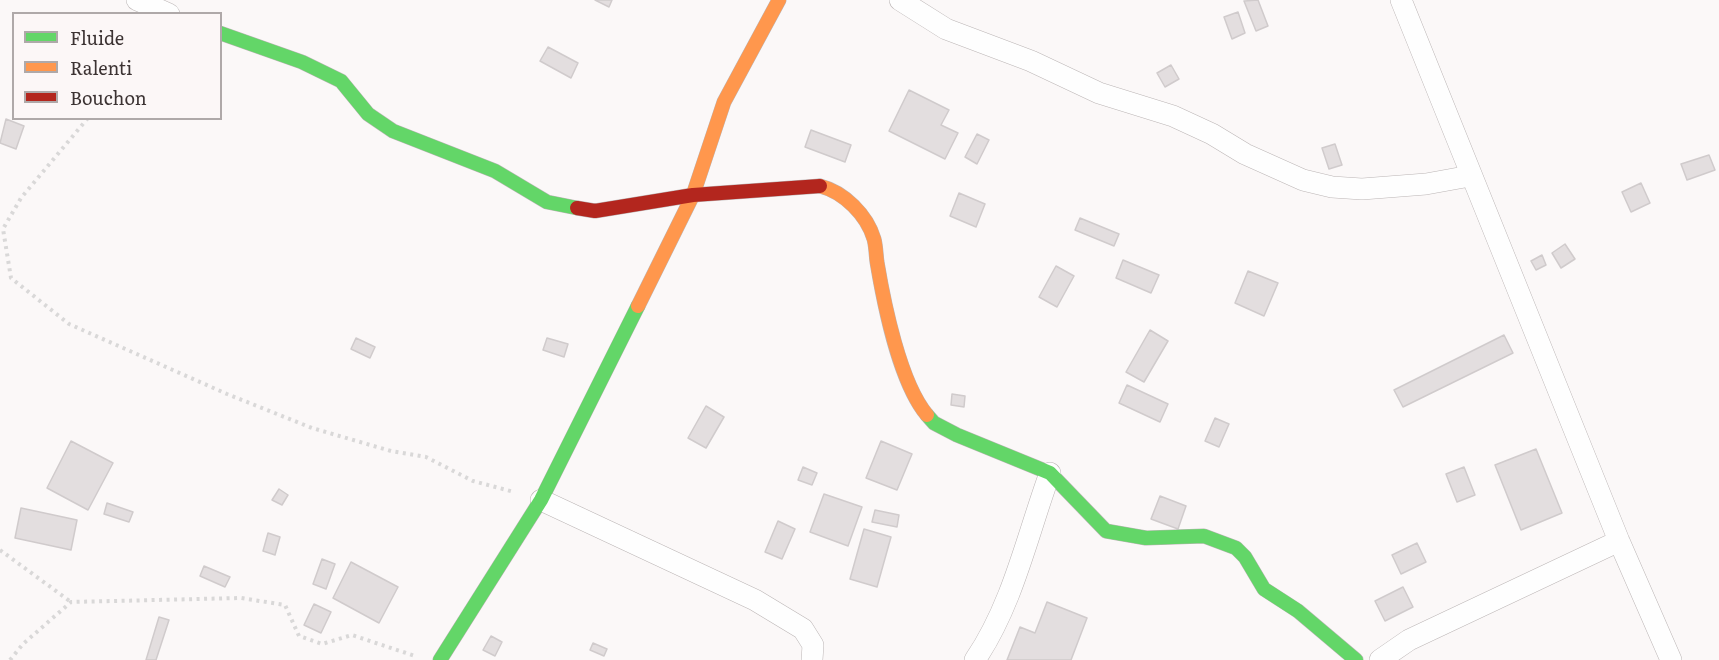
<!DOCTYPE html>
<html>
<head>
<meta charset="utf-8">
<style>
	body { margin:0 }
	#map { position:relative; width:1719px; height:660px; overflow:hidden; background:#fbf8f8; font-family:Literata,serif }
	canvas { display:block }
	.legend { position:absolute; left:12px; top:12px; width:210px; height:108px; box-sizing:border-box; background:#fcf7f7; border:2px solid #afa9a9; margin:0; padding:8px 10px; list-style:none; font-size:18px; color:#3c3333 }
	.legend li { display:flex; align-items:center; gap:12px; height:30px }
	.legend b { width:30px; border:2px solid #afa9a9 }
</style>
</head>
<body>
<div id="map">
<canvas width="1719" height="660"></canvas>
<ul class="legend">
<li><b style="height:8px;background:#63d668"></b>Fluide</li>
<li><b style="height:8px;background:#ff974d"></b>Ralenti</li>
<li><b style="height:8px;background:#b3261e"></b>Bouchon</li>
</ul>
</div>
<script>
const ctx = document.querySelector('canvas').getContext('2d');
ctx.lineJoin = 'round';
function paint(path, color) { ctx.fillStyle = color; ctx.fill(path, 'evenodd'); }
function strokePath(path, color, width, dash) { ctx.strokeStyle = color; ctx.lineWidth = width; ctx.lineCap = dash ? 'butt' : 'round'; ctx.setLineDash(dash || []); ctx.stroke(path); }
const building = new Path2D(`
	M595 0H612L609 7Z
	M1258 0 1268 26 1256 31 1244 1Z
	M1238 12 1245 33 1232 39 1224 17Z
	M548 47 578 63 571 78 540 61Z
	M1171 65 1179 79 1165 87 1157 73Z
	M909 90 949 110 941 125 958 133 945 159 889 131Z
	M6 119 24 126 16 149 0 143Z
	M811 130 851 145 845 162 805 147Z
	M977 134 989 140 977 164 965 157Z
	M1335 144 1342 165 1329 169 1322 148Z
	M1709 155 1715 170 1687 180 1681 164Z
	M1641 183 1650 203 1631 212 1622 192Z
	M959 193 985 204 976 227 950 216Z
	M1080 218 1119 234 1114 246 1075 230Z
	M1565 244 1575 259 1561 268 1552 253Z
	M1542 255 1546 265 1536 270 1531 261Z
	M1123 260 1159 275 1151 293 1116 278Z
	M1056 266 1074 276 1057 307 1039 297Z
	M1248 271 1278 283 1264 316 1235 303Z
	M1150 330 1168 341 1144 382 1126 372Z
	M1504 335 1513 353 1403 407 1394 390Z
	M356 338 375 347 370 358 351 349Z
	M547 338 568 344 564 357 543 350Z
	M1127 385 1168 404 1160 422 1119 403Z
	M952 394 965 396 964 407 951 405Z
	M706 406 724 417 706 448 688 438Z
	M1215 418 1229 424 1219 447 1205 441Z
	M71 441 113 463 88 510 47 488Z
	M881 441 912 454 897 490 866 478Z
	M1536 449 1562 513 1521 530 1495 465Z
	M803 467 817 473 812 485 798 480Z
	M1464 467 1475 495 1457 502 1446 474Z
	M279 489 288 495 282 505 272 500Z
	M824 494 862 507 848 546 810 532Z
	M1160 496 1186 506 1178 529 1151 519Z
	M107 503 133 512 129 522 104 514Z
	M21 508 77 520 71 550 15 538Z
	M875 510 899 515 897 527 872 522Z
	M778 521 795 529 782 559 765 552Z
	M864 529 891 537 877 587 850 579Z
	M268 533 280 537 275 555 263 551Z
	M1417 543 1426 562 1401 574 1392 555Z
	M322 559 335 564 326 589 313 584Z
	M351 562 398 587 379 623 333 598Z
	M204 566 230 577 225 587 200 576Z
	M1403 587 1413 607 1385 621 1375 601Z
	M1047 602 1087 618 1071 660H1007L1020 627 1035 633Z
	M314 604 331 612 321 633 304 625Z
	M159 617 169 620 156 660H146Z
	M491 636 502 642 495 656 483 650Z
	M593 643 607 649 604 656 590 650Z`);
paint(building, '#e3dedf');
strokePath(building, '#d0cbcc', 1.5);
const street = new Path2D(`
	M137 0 169 14
	M900 0 946 29 1031 61 1099 93 1173 116 1212 134 1245 154 1303 180 1332 187 1362 189 1426 184 1470 176
	M1401 0 1619 541 1671 660
	M541 500 755 600 803 629 813 645 812 660
	M975 660C1013 604 1027 536 1050 473
	M1380 660 1409 640 1619 541`);
const fast = new Path2D(`
	M220 33 302 62 341 81 368 114 393 131 495 171 547 202 577 208
	M927 415 934 423 957 435 1050 473 1106 531 1146 538 1204 536 1236 548 1245 557 1264 589 1298 611 1356 660
	M440 660 541 500 638 306`);
const slow = new Path2D(`
	M820 186C844 192 867 215 874 239 876 246 876 255 877 262 884 304 900 383 927 415
	M638 306 693 195 724 102 779 0`);
const jam = new Path2D(`
	M577 208 595 211 693 195 820 186`);
strokePath(street, '#bbb5b5', 22);
strokePath(fast, '#bbb5b5', 15);
strokePath(slow, '#bbb5b5', 15);
strokePath(jam, '#bbb5b5', 15);
strokePath(new Path2D(`
	M88 118 21 198 3 229 11 278 69 324 227 394 312 428 391 451 426 457 473 481 514 492
	M0 550 71 602
	M10 660 23 644 71 602 241 598 285 605 299 636 322 644 352 635 415 656`), '#d9d8d8', 4, [3, 4.5]);
strokePath(street, '#fefefe', 21);
strokePath(fast, '#63d668', 14);
strokePath(slow, '#ff974d', 14);
strokePath(jam, '#b3261e', 14);
</script>
</body>
</html>
